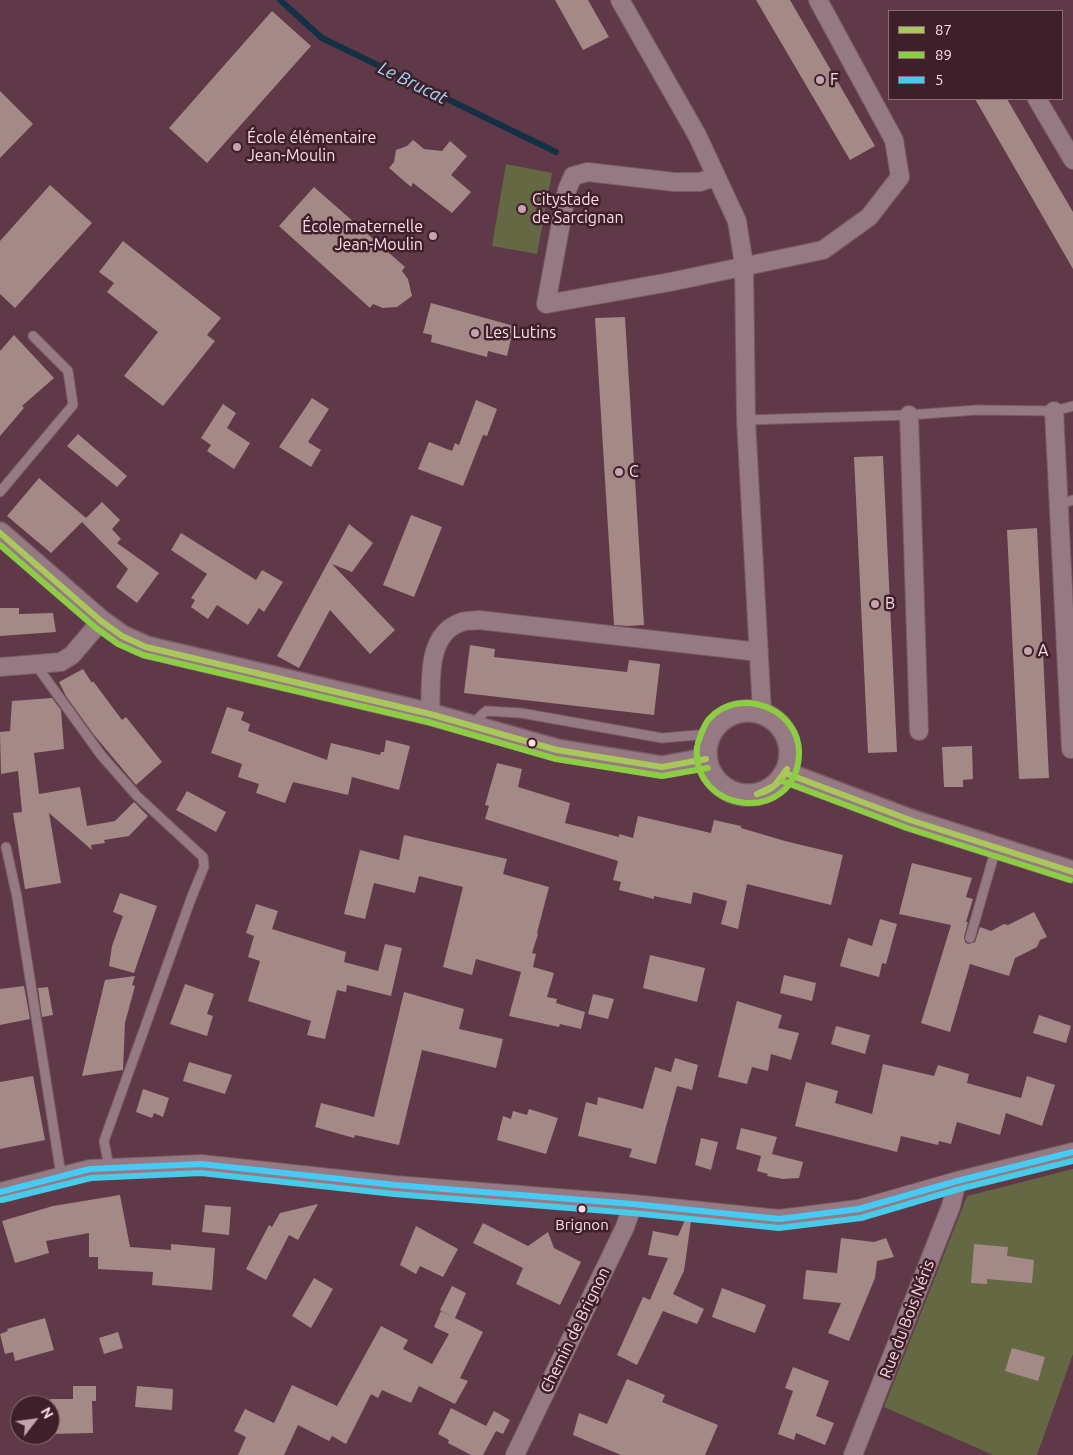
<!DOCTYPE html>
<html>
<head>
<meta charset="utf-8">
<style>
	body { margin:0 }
	#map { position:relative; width:1073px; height:1455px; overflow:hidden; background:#5f3947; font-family:Ubuntu,sans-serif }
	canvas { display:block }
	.legend { position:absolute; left:888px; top:10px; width:175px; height:90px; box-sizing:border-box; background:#3f202a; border:1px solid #8c6b75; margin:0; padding:6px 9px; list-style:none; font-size:15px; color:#ffdce5 }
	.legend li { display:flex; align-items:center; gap:10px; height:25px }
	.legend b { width:25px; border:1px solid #8c6b75 }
	.north { position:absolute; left:10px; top:1395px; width:50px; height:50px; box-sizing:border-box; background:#3f202a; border:1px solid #8c6b75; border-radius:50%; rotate:60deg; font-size:14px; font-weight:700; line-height:20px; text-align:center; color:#ffdce5 }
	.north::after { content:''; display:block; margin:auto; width:18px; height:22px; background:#c7a3ae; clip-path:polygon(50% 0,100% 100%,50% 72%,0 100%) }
</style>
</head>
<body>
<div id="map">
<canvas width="1073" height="1455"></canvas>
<ul class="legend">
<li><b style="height:6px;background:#aac75c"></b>87</li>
<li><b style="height:6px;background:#8dcd44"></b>89</li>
<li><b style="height:6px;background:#46cbf6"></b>5</li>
</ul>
<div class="north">N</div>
</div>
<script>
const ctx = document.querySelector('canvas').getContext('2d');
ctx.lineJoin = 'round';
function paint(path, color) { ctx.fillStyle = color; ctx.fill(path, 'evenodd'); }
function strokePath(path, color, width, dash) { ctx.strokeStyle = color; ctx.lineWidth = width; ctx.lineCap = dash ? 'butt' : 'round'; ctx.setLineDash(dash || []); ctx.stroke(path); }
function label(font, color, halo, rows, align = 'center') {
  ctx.font = font + ' Ubuntu,sans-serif'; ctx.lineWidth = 5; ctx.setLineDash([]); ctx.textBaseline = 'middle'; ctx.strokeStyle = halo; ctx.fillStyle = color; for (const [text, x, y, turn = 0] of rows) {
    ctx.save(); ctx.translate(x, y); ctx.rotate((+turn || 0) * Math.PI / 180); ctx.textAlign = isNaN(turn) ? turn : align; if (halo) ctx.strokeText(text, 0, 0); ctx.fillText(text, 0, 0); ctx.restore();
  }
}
paint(new Path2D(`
	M506 164 552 173 537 254 492 246Z
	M1073 1169V1354L1037 1455H993L884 1407 967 1196Z`), '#646944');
strokePath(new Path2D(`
	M280 0 322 38 556 152`), '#133045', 6);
paint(new Path2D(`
	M555 0H588L609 37 583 50Z
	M756 0H790L875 146 850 160Z
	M272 11 311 46 207 163 169 128Z
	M0 91 33 124 0 158Z
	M975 99H1007L1073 212V269Z
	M413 140 424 149 442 151 450 141 467 156 451 175 471 192 452 213 413 183 411 187 389 168 394 162 396 150 407 146Z
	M50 185 92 223 15 308 0 294V241Z
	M314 187 405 267 402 271 408 279 412 296 397 307 383 308 373 304 370 308 279 226Z
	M123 241 221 318 207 335 215 341 163 406 124 376 158 332 107 292 114 283 99 272Z
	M431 303 514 326 507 356 488 351 487 357 431 342 432 335 423 333Z
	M625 317 644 625 628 626 614 625 595 318Z
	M14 335 54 378 22 406 24 408 0 436V351Z
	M312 398 329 409 308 442 321 450 311 467 279 447Z
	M476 400 497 409 487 436 483 435 463 486 418 469 429 442 452 451 455 443 459 445Z
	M223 404 236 413 227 428 250 443 234 469 207 451 211 445 201 438Z
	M78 434 127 476 117 487 67 446Z
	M883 456 897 752 868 753 854 457Z
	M39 478 86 518 51 553 7 516Z
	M102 502 120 520 112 529 121 539 117 543 159 573 137 603 116 587 128 569 82 522Z
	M411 515 442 527 414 597 383 585Z
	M349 524 373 543 352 572 332 564 395 630 370 654 330 610 299 668 277 656Z
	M1037 528 1049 778 1019 779 1007 530Z
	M181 533 256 580 262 570 283 582 264 612 259 608 248 625 217 605 208 619 191 607 195 600 191 598 207 574 171 550Z
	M0 608H19V614L53 613 56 632 0 636Z
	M470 645 495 649 494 657 627 672 629 660 660 664 654 715 464 693Z
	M83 669 92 683 93 681 122 720 126 717 162 762 136 785 94 735 66 696 59 682Z
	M52 698 61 710 64 749 34 753 39 794 80 787 87 826 115 821 134 802 148 816 129 836 104 840 105 843 91 845 92 850 49 813 61 883 25 889 13 813 22 812 18 771 1 774 0 732 10 731 12 701Z
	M227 707 244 712 241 720 250 724 248 731 327 760 331 743 380 755 381 752H384L386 740 410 746 399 790 352 777 348 795 293 782 285 803 256 793 259 784 238 777 242 764 211 753Z
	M972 746 973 779 963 780V787H944L942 747Z
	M497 763 522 769 518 787 570 803 565 823 619 837V834L633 838 638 816 711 833 714 820 741 826V828L785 841 843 855 831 905 747 884 738 929 721 924 727 901 693 892 691 904 654 896V899L619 890 621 882 613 880 618 861 485 819 489 806 485 805Z
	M187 791 226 812 216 832 176 810Z
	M404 835 507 859 503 874 549 887 537 933 538 934 532 953 536 954 533 967 554 973 547 997 557 999 556 1003 585 1012 581 1029 560 1024 559 1027 509 1016 521 972 476 959 472 975 443 967 463 887 419 876 415 893 374 883 365 919 344 914 360 850 399 860Z
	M912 863 972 878 966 897 973 899 966 922H968L964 937 965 942 968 944 975 942 980 927 991 931 1004 924 1008 925 1034 912 1047 937 1040 940 1037 947 1015 958 1009 976 970 964 950 1032 921 1023 951 925 899 914Z
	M120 893 157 906 134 973 109 966 112 946 123 916 113 912Z
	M256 904 278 911 272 929 346 952 344 962 378 971 385 944 402 948 391 996 347 985 346 992 337 990 325 1039 307 1035 311 1021 248 1001 260 961 248 957 254 936 246 933Z
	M880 919 897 924 886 964 882 963 879 977 840 966 848 938 872 946Z
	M650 955 705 968 697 1002 643 988Z
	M784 975 816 983 812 1001 780 993Z
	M135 976 132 985 135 986 125 1023 123 1070 82 1076 105 980Z
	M185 984 214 994 207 1014 213 1016 207 1036 170 1024Z
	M24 986 30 1019 0 1025V989Z
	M48 987 53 1015 42 1017 38 988Z
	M404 992 464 1009 459 1029 503 1039 496 1068 422 1050 399 1145 355 1135 354 1138 315 1127 321 1103 374 1117Z
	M593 994 614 999 608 1019 588 1014Z
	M737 1001 782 1015 778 1028 799 1033 791 1060 771 1054 768 1071 752 1067 747 1084 718 1077Z
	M1039 1015 1071 1026 1066 1043 1033 1033Z
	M836 1026 870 1035 865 1054 831 1044Z
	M675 1058 698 1065 692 1090 677 1086 656 1164 629 1157 632 1149 578 1136 586 1102 597 1105 598 1097 643 1109 655 1067 671 1072Z
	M189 1062 232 1075 225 1094 183 1081Z
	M883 1064 934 1076 938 1065 969 1074 967 1083 1021 1098 1027 1076 1055 1085 1042 1126 1006 1113 1000 1135 957 1122 951 1144 939 1141 938 1145 901 1136 897 1152 795 1126 806 1082 838 1091 835 1103 872 1114Z
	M33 1076 45 1140 0 1149V1082Z
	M143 1089 169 1098 163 1117 154 1113 152 1118 136 1112Z
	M529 1109 558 1118 546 1154 497 1140 503 1116 511 1119 513 1111 527 1115Z
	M741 1128 777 1137 772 1154 803 1162 799 1178 783 1179 767 1176 768 1174 757 1171 761 1156 736 1149Z
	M701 1138 718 1142 711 1170 695 1165Z
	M120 1195 130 1247 171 1250V1244L215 1248 212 1290 152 1285 153 1272 98 1269V1257H89V1233L46 1241 49 1253 15 1263 2 1221 53 1206Z
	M318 1204 298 1240 289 1235 266 1280 246 1269 269 1225 272 1227 280 1213Z
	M205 1205 231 1207 229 1235 202 1232Z
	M685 1220 691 1221 686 1257 684 1271 673 1294 704 1309 697 1324 663 1311 637 1365 617 1355 643 1297 650 1300 668 1258 648 1255 653 1231 678 1236Z
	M483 1223 528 1246 548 1232 554 1248 581 1262 560 1305 516 1284 523 1268 473 1243Z
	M416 1226 458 1249 443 1277 420 1266 416 1274 400 1265Z
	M841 1238 874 1242 886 1238 894 1257 877 1261 875 1278 849 1341 828 1333 841 1303 803 1299 806 1270 837 1273Z
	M974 1244 1008 1247 1007 1256 1034 1260 1032 1283 987 1279V1284L971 1283Z
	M314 1278 333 1289 311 1328 292 1316Z
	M452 1286 466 1293 455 1318 440 1310Z
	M722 1288 766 1305 755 1333 712 1317Z
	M441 1311 483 1332 460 1378 468 1381 455 1404 419 1386 411 1403 382 1390 378 1398 371 1394 346 1444 332 1436 329 1441 298 1425 284 1455H238L246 1437 234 1431 245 1409 274 1423 292 1385 337 1406 381 1326 408 1340 403 1349 432 1364 449 1334 434 1327Z
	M45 1318 54 1350 15 1361 13 1352 5 1354 0 1334 8 1331 7 1329Z
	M118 1332 123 1348 104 1354 99 1338Z
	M1012 1348 1045 1357 1038 1381 1005 1371Z
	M793 1367 829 1381 816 1416 834 1423 825 1445 796 1433 794 1440 778 1434 793 1391 785 1388Z
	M627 1379 665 1395 662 1402 718 1425 705 1455H621L573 1435 579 1413 607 1424Z
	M73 1386H96V1401H92L93 1433 50 1434V1399H73Z
	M137 1386 173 1389 172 1410 135 1407Z
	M451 1408 486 1426 494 1411 510 1420 503 1434 496 1431 483 1455H471L448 1443 449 1440 438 1434Z`), '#a48987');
const service = new Path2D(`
	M746 420 909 415 977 410 1054 411 1073 406
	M0 492 73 405 68 371 33 336
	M1059 505 1073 500
	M36 665 101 755 137 796 203 857 204 867 192 896 104 1141 109 1167
	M472 724 486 711 521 713 662 738 710 734
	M6 847 17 897 61 1175
	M970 938 996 848`);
const minor = new Path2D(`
	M620 0 697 135 737 221 744 265 746 420 762 712
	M1037 99 1073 160
	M715 177 700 182H674L588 172 573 176 567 190 546 304 670 282 823 250 869 217 900 177 894 140 818 0
	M1054 411 1071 749
	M909 415 919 731
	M0 667 61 662 72 655 101 621
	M430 714C432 683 425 637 459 623 465 620 473 621 479 620L759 652
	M0 1192 90 1169 201 1164 395 1185 633 1204 779 1219 859 1209 957 1181 1073 1152
	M515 1455 625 1227 633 1204
	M853 1455 951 1206 957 1181`);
const tertiary = new Path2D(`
	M0 533 101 621 122 636 146 647 430 714 557 750 662 767 706 759
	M706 753a42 42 0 1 1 84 0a42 42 0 1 1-84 0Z
	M785 773 910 820 1073 872`);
strokePath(service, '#795a65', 11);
strokePath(minor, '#795a65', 20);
strokePath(tertiary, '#795a65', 24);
strokePath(service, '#967a83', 9);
strokePath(minor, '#967a83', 18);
strokePath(tertiary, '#967a83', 21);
strokePath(new Path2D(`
	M0 533 101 621 122 636 146 647 430 714 557 750 662 767 706 759
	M785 773 910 820 1073 872
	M757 794 774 786 787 769
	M757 794C771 791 782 782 787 769`), '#aac75c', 6);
strokePath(new Path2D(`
	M0 545 96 628 118 644 143 655 428 722 556 759 662 776 708 768
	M697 747C691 814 795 826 799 755 801 709 740 685 709 719 703 726 701 735 698 743
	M782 781 907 828 1070 880`), '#8dcd44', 6);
strokePath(new Path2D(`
	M0 1192 90 1169 201 1164 395 1185 633 1204 779 1219 859 1209 957 1181 1073 1152`), '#46cbf6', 6);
strokePath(new Path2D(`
	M2 1200 91 1178 201 1173 394 1194 632 1213 779 1228 861 1218 959 1189 1073 1161`), '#46cce9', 6);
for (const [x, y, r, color] of [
	[820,80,5,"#c7a3ae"],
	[237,147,5,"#c7a3ae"],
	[522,209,5,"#c7a3ae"],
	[433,236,5,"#c7a3ae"],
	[475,333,5,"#c7a3ae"],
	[619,472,5,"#c7a3ae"],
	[875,604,5,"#c7a3ae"],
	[1028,651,5,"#c7a3ae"],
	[532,743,4.5,"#ffdce5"],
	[582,1209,4.5,"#ffdce5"]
]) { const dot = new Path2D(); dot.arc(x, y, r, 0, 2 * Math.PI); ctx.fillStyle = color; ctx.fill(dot); strokePath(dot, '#3f202a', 2); }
label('15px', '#ffdce5', '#3f202a', [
	["Brignon",582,1225]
]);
label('16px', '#ffdce5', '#3f202a', [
	["F",830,80],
	["École élémentaire",247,138],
	["Jean-Moulin",247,156],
	["Citystade",532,200],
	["de Sarcignan",532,218],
	["École maternelle",423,227,"right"],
	["Jean-Moulin",423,245,"right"],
	["Les Lutins",485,333],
	["C",629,472],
	["B",885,604],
	["A",1038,651]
], 'left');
label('16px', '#ffdce5', '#3f202a', [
	["Rue du Bois Néris",907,1319,-69],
	["Chemin de Brignon",575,1330,-64]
]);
label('italic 18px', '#a6d9fd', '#3f202a', [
	["Le Brucat",413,83,26]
]);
</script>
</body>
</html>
